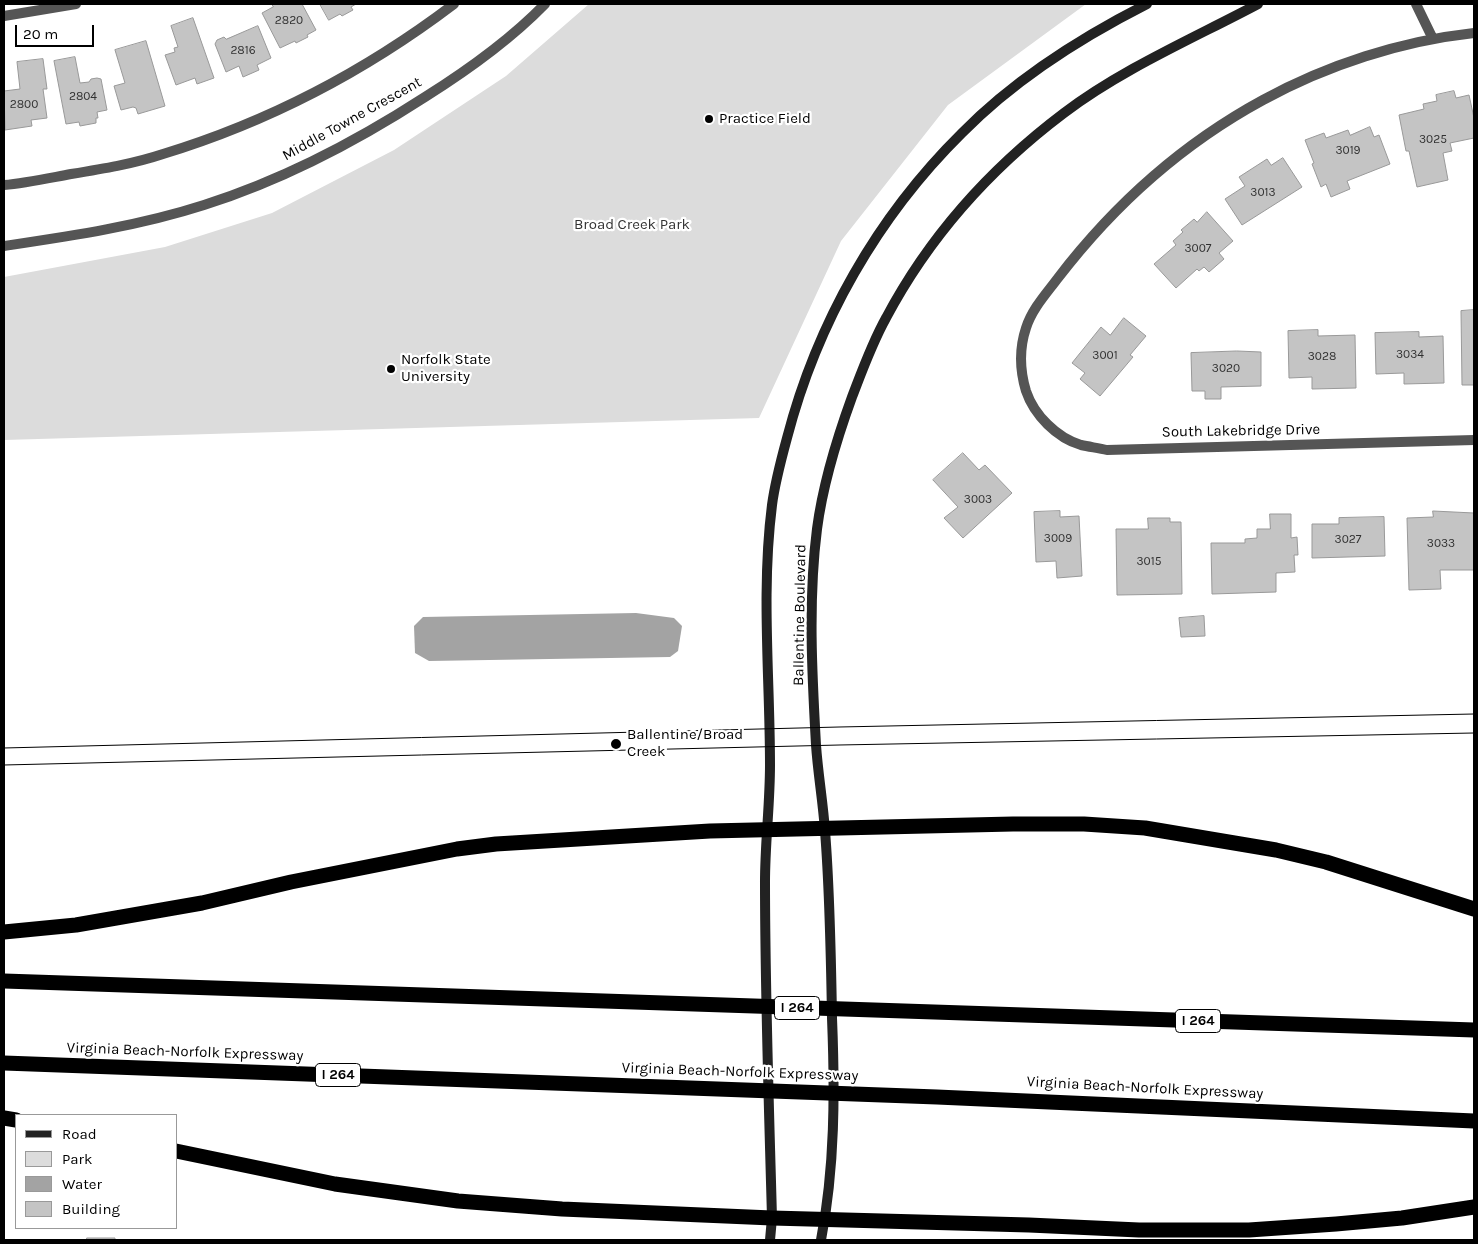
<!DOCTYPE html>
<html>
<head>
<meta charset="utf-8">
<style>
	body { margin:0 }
	#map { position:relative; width:1478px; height:1244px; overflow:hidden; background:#fff; font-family:Karla,sans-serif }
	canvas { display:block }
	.frame { position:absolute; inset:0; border:5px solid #000; pointer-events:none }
	.legend { position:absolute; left:15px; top:1114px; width:162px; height:115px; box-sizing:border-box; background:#fff; border:1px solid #999; margin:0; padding:6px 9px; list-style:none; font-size:15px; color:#000 }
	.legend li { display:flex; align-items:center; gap:10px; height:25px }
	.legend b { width:25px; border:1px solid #999 }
	.scale { position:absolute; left:15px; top:25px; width:79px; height:22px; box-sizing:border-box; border:2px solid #000; border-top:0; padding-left:6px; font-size:15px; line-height:18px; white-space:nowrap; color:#000; -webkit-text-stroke:4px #fff; paint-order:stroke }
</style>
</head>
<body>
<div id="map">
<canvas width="1478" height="1244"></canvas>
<div class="frame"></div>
<ul class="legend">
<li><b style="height:6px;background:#222"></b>Road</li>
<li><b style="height:14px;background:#dcdcdc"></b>Park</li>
<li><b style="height:14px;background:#a3a3a3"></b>Water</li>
<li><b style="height:14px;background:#c4c4c4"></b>Building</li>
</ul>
<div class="scale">20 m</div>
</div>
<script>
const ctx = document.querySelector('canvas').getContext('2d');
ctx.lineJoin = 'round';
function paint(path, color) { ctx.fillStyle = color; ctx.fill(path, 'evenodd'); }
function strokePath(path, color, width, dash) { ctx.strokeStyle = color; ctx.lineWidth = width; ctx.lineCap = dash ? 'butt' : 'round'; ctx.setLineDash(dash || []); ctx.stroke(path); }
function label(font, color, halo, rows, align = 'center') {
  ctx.font = font + ' Karla,sans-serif'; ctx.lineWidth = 4.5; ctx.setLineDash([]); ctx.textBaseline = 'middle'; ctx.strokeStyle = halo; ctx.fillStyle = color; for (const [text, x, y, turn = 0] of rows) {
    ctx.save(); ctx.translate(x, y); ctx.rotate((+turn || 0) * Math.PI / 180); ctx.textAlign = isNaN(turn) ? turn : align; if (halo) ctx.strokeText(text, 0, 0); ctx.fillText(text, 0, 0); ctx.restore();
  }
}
paint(new Path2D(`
	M589 4H1086L948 105 841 241 759 418 4 440V277L165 247 272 213 394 150 506 76Z`), '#dcdcdc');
paint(new Path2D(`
	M636 613 674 618 682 626 678 651 670 657 429 661 415 653 414 626 423 617Z`), '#a3a3a3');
const building = new Path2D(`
	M272 4H302L316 30 307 35 308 37 296 43 295 41 280 48 262 13 273 7Z
	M320 4H356L351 7 353 10 342 16 340 14 329 20Z
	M193 18 214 78 197 84 195 78 176 85 165 55 175 52 174 48 178 47 171 26Z
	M258 26 271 58 257 65 259 70 243 77 239 66 226 72 215 44 217 40 224 37 226 39Z
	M146 41 165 106 138 114 136 108 133 107 121 110 114 86 125 83 115 50Z
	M75 57 80 83 89 82 91 79 97 78 101 79 107 110 97 112 98 118H96V123L80 126 79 122 66 124 54 61Z
	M43 59 47 89H43L47 118 31 120 32 126 5 130 4 91 20 89 17 62Z
	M1454 91 1456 98 1469 95 1474 118V138L1450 143 1452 151 1443 153 1448 180 1417 187 1409 151H1406L1399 115 1424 109 1423 104 1437 101 1436 95Z
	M1370 127 1374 137 1379 135 1390 164 1347 181 1350 189 1331 197 1326 184 1321 187 1312 164 1314 163 1305 140 1324 133 1326 138 1348 130 1350 135Z
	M1283 158 1302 187 1242 225 1225 199 1245 186 1239 177 1267 159 1271 165Z
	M1207 212 1233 241 1219 253 1224 259 1209 272 1204 267 1199 271 1197 269 1176 288 1154 264 1176 245 1173 241 1183 232 1181 230 1194 219 1197 222Z
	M1474 310V385H1462L1461 311Z
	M1124 318 1146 336 1130 355 1133 357 1100 396 1080 379 1085 373 1072 363 1101 327 1110 335Z
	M1318 330V336L1355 335 1356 388 1312 389V377L1289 378 1288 331Z
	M1419 332V337L1443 336 1444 383 1404 384V373L1376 374 1375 333Z
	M1237 351 1261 352V386L1221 387V399H1205V391H1192L1191 353Z
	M963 453 979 470 985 465 1012 493 963 538 944 518 958 507 933 480Z
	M1060 511V517L1079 516 1082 576 1057 578 1056 561 1036 562 1034 512Z
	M1433 511 1474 513V570H1440L1441 589 1409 590 1407 518 1433 517Z
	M1270 514H1291V538L1297 537 1298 555H1294L1295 572 1276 573V592L1212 594 1211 543H1245V539L1257 538V529H1270Z
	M1384 517 1385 556 1312 558V524H1339V518Z
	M1148 518H1170V522H1181L1182 594 1117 595 1116 529H1148Z
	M1204 616 1205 636 1181 637 1179 618Z
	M87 1238H115V1240H87Z`);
paint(building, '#c4c4c4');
strokePath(building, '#999', 1);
strokePath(new Path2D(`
	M1416 4 1433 39
	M4 16 76 4
	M1474 33C1401 41 1327 65 1263 100 1182 144 1114 205 1058 278 1046 294 1032 309 1026 328 1019 349 1020 371 1026 391 1034 415 1057 438 1081 445 1090 447 1099 448 1107 450L1474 440
	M4 185C26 183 49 178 71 174 102 169 133 164 163 154 268 122 367 70 454 4
	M4 246C71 236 139 226 204 205 283 180 357 141 425 97 468 70 510 40 545 4`), '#555', 10);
strokePath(new Path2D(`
	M770 1240 772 1218C769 1106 765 994 765 882 765 843 770 804 770 765 770 678 761 592 772 505 775 482 781 460 787 438 817 323 877 217 962 133 1015 79 1080 38 1147 4
	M821 1240C835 1167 835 1092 832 1018 831 955 830 893 825 831 823 802 818 774 816 745 812 674 808 600 817 529 823 483 836 441 852 397 862 371 872 343 886 318 929 237 991 168 1064 113 1122 69 1194 38 1258 4`), '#222', 10);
strokePath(new Path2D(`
	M4 932 76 925 202 903 291 882 457 849 496 844 710 831 1013 824H1084L1145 828 1276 850 1326 862 1474 909
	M4 981 1474 1030
	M4 1063 937 1097 1474 1121
	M4 1118 16 1120
	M176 1151 335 1184 458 1201 562 1209 772 1218 1029 1225 1139 1230H1249L1336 1224 1402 1218 1474 1207`), '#000', 15);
strokePath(new Path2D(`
	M4 748 839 727 1474 714
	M4 765 839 745 1474 733`), '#000', 1);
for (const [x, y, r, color] of [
	[709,119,5,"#000"],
	[391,369,5,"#000"],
	[616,744,6,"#000"]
]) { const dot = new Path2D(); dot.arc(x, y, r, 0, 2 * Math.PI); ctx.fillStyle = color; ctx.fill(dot); strokePath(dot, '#fff', 2); }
label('12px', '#313131', null, [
	["2820",289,21],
	["2816",243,51],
	["2804",83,97],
	["2800",24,105],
	["3025",1433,140],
	["3019",1348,151],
	["3013",1263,193],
	["3007",1198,249],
	["3034",1410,355],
	["3001",1105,356],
	["3028",1322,357],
	["3020",1226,369],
	["3003",978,500],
	["3009",1058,539],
	["3027",1348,540],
	["3033",1441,544],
	["3015",1149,562]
]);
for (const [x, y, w] of [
	[797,1008,45],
	[1198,1021,45],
	[338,1075,45]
]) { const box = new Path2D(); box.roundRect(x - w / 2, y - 11.5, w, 23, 4); ctx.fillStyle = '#fff'; ctx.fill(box); strokePath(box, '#000', 1); }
label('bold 14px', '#000', null, [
	["I 264",797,1008],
	["I 264",1198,1021],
	["I 264",338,1075]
]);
label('15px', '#000', '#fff', [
	["Middle Towne Crescent",352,119,-29],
	["South Lakebridge Drive",1241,431,-1],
	["Ballentine Boulevard",800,615,-89],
	["Virginia Beach-Norfolk Expressway",185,1052,2],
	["Virginia Beach-Norfolk Expressway",740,1072,2],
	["Virginia Beach-Norfolk Expressway",1145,1088,3]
]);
label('15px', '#000', '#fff', [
	["Practice Field",719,119],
	["Norfolk State",401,360],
	["University",401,377],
	["Ballentine/Broad",627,735],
	["Creek",627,752]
], 'left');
label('15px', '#333', '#fff', [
	["Broad Creek Park",632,225]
]);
</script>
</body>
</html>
